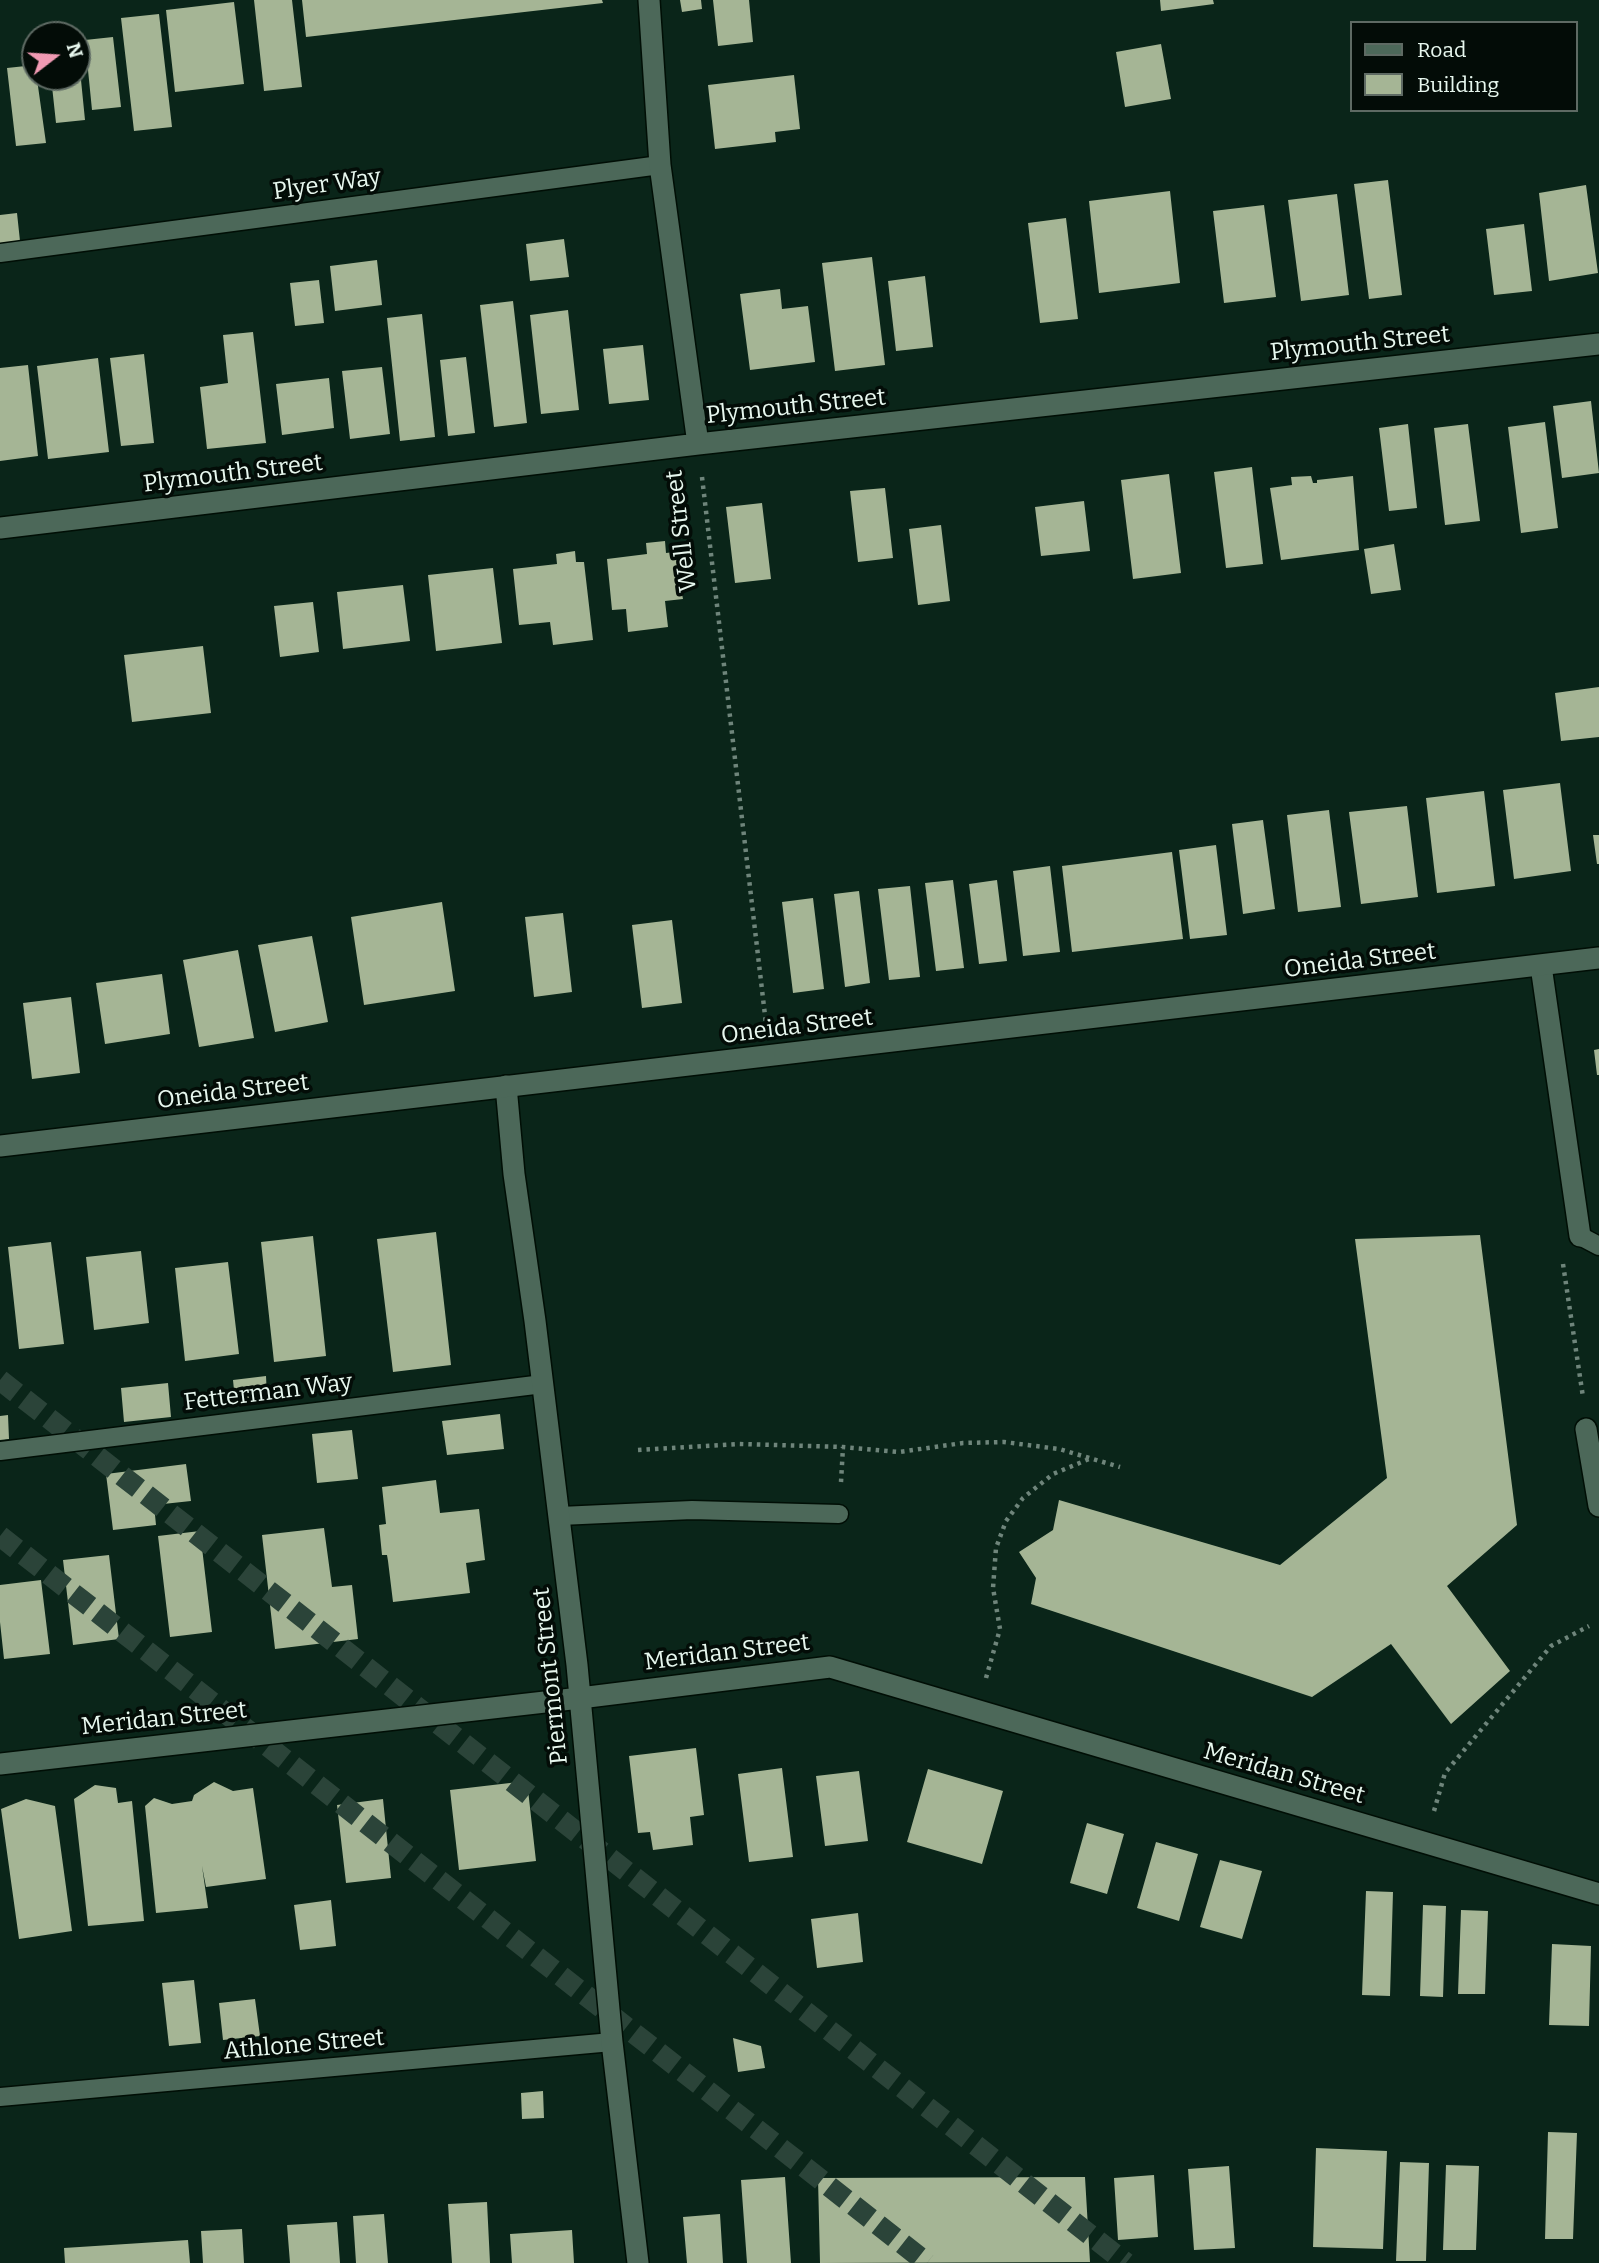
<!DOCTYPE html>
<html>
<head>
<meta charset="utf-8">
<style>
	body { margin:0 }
	#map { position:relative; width:1599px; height:2263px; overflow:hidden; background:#0a2519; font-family:Bitter,serif }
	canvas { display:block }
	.legend { position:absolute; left:1350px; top:21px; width:228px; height:91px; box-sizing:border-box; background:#030c07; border:2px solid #5e6a63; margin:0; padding:9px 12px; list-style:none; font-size:21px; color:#e7f7ee }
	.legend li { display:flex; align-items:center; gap:14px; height:35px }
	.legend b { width:35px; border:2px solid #5e6a63 }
	.north { position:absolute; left:21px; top:21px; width:70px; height:70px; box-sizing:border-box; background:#030c07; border:2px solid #5e6a63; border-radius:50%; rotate:73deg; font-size:19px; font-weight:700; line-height:28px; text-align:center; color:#e7f7ee }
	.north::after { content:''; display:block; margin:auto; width:24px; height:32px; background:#f19ab3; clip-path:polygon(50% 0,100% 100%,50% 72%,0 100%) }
</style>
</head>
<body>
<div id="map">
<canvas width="1599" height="2263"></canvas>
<ul class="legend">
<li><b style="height:9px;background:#4c6859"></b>Road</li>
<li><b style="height:19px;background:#a5b595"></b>Building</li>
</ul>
<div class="north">N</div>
</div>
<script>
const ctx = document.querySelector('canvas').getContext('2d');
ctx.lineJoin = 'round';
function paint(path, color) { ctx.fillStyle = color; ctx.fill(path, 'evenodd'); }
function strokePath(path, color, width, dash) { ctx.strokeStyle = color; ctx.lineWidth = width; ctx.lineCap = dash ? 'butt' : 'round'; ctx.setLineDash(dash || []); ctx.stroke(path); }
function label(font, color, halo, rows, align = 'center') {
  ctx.font = font + ' Bitter,serif'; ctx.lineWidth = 7; ctx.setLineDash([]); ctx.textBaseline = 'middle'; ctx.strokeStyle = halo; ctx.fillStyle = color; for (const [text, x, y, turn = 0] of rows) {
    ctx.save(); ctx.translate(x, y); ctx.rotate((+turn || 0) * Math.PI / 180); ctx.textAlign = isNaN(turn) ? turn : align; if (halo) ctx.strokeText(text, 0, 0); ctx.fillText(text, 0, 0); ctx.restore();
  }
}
paint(new Path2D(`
	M254 0H292L302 87 264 91Z
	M302 0H602L603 3 306 37Z
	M680 0H701L702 9 682 12Z
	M713 0H749L753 42 718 46Z
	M1160 0H1213L1214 4 1161 11Z
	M234 2 244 84 175 92 166 10Z
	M159 14 172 127 134 131 121 18Z
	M113 37 121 107 92 110 85 40Z
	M1161 44 1171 99 1125 107 1116 52Z
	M77 60H79L85 120 56 123 51 77H77Z
	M35 65 46 143 16 146 7 68Z
	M794 75 800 129 775 132 776 142 715 149 708 85Z
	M1388 180 1402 295 1369 299 1354 184Z
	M1586 185 1598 273 1549 281 1539 193Z
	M1170 191 1180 283 1099 293 1089 201Z
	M1337 194 1349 295 1301 301 1288 200Z
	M1264 205 1276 297 1224 303 1213 211Z
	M17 213 20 241 0 244V215Z
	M1066 218 1078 319 1040 323 1028 223Z
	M1524 224 1532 291 1494 295 1486 229Z
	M564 239 569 277 530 281 526 244Z
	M872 257 885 365 835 371 822 263Z
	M377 260 382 305 335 311 330 266Z
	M925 276 933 347 896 351 888 281Z
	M319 280 324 323 295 326 290 283Z
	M780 289 782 309 808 306 815 362 750 370 740 294Z
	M513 301 527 423 494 427 480 305Z
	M568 310 579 410 541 414 530 315Z
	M422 314 435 437 400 441 387 318Z
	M253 332 266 443 207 449 200 387 228 383 223 335Z
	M643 345 649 400 609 404 603 349Z
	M144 354 154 443 121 446 110 358Z
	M466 357 475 433 448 436 440 360Z
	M98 358 109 452 48 459 37 366Z
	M28 365 38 456 0 461V368Z
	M382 367 390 434 350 439 342 371Z
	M329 378 334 428 282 435 276 384Z
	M1591 401 1599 473 1562 478 1553 406Z
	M1545 422 1558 528 1521 533 1508 427Z
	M1408 424 1417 508 1389 511 1379 428Z
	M1468 424 1480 521 1445 525 1434 428Z
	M1252 467 1263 564 1226 568 1214 472Z
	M1169 474 1181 573 1133 579 1121 480Z
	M1311 476 1313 483H1317V480L1353 476 1359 550 1281 560 1270 488 1292 485 1291 477Z
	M885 488 893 558 858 562 850 491Z
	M1084 501 1090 551 1041 556 1035 507Z
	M762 503 771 579 735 583 726 507Z
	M941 525 950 601 918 605 909 529Z
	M665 541 666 553 674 552 675 560 683 559 686 588 681 589 683 599 665 601 668 627 628 632 626 609 612 610 607 559 647 554 646 543Z
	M1394 544 1401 590 1371 594 1364 549Z
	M575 551 576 562H584L593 640 553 645 550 622 519 625 513 569 557 564 556 554Z
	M493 568 502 643 436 651 428 575Z
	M403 585 410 641 343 649 337 592Z
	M313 602 319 652 280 657 274 606Z
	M203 646 211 713 132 722 124 655Z
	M1599 687V737L1561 741 1555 693Z
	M1560 783 1571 871 1514 879 1503 790Z
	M1484 791 1495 886 1437 893 1426 798Z
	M1407 806 1418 897 1361 904 1349 812Z
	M1329 810 1341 907 1298 912 1287 815Z
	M1263 820 1275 909 1243 914 1232 824Z
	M1593 835H1599V864H1597Z
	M1216 845 1227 935 1190 939 1179 850Z
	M1172 852 1183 939 1072 952 1062 866Z
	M1050 866 1060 952 1023 956 1013 871Z
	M953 880 964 968 936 971 925 883Z
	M997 880 1007 961 979 964 969 884Z
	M910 886 920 977 889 980 878 889Z
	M859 891 870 983 845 987 834 894Z
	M813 898 824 989 793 993 782 902Z
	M442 902 455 991 364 1005 351 917Z
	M563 913 572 992 534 997 525 917Z
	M672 920 682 1003 642 1008 632 925Z
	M312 936 328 1022 275 1032 258 945Z
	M238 950 254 1038 199 1047 183 960Z
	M162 974 170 1034 105 1044 96 983Z
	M71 997 80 1073 32 1079 23 1003Z
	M1599 1049V1075H1597L1594 1050Z
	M436 1232 451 1365 393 1372 377 1239Z
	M1480 1235 1517 1525 1447 1586 1510 1671 1451 1724 1391 1644 1312 1697 1031 1604 1036 1578 1019 1552 1053 1530 1059 1500 1280 1565 1387 1478 1355 1239Z
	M313 1236 326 1356 274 1362 261 1242Z
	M51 1242 64 1344 19 1349 8 1247Z
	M141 1251 149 1323 94 1330 86 1257Z
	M228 1262 239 1354 185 1361 175 1268Z
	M266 1376 267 1397 235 1400 233 1380Z
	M168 1383 171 1417 124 1422 121 1388Z
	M500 1414 504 1449 447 1455 442 1421Z
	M8 1415 9 1439 0 1440V1416Z
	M352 1430 358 1479 317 1483 312 1434Z
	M186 1464 191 1501 154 1505 156 1525 113 1530 106 1474Z
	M436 1480 440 1513 479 1509 485 1560 466 1563 470 1593 393 1602 388 1561 387 1555H382L379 1525 386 1524 382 1487Z
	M324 1528 332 1587 352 1585 358 1639 275 1649 262 1535Z
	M200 1531 212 1632 170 1637 158 1536Z
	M109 1555 119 1639 73 1645 63 1560Z
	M41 1580 50 1654 4 1659 0 1622V1585Z
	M696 1748 704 1815 690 1817 693 1845 653 1850 650 1832 638 1833 629 1756Z
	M782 1768 793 1857 749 1862 738 1774Z
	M928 1769 1003 1791 982 1864 907 1842Z
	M859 1771 868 1841 825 1846 816 1776Z
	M527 1781 536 1861 459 1870 450 1790Z
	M214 1782 233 1791 253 1788 266 1879 206 1887 202 1866 208 1908 156 1913 145 1806 154 1798 172 1804 192 1801 194 1795Z
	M95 1785 116 1788 118 1803 132 1801 144 1921 88 1926 74 1799Z
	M26 1799 55 1806 72 1931 19 1939 1 1809Z
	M383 1799 391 1878 346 1883 337 1805Z
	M1087 1823 1124 1834 1107 1894 1070 1883Z
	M1156 1842 1198 1854 1179 1921 1137 1908Z
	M1220 1860 1262 1871 1242 1939 1200 1927Z
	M1366 1891 1393 1892 1390 1996 1362 1995Z
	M331 1900 336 1946 300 1950 294 1905Z
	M1423 1905 1446 1906 1443 1997 1420 1996Z
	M1461 1910 1488 1911 1485 1994H1458Z
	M858 1913 863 1962 817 1968 811 1919Z
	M1552 1944 1591 1946 1589 2026 1549 2025Z
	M194 1980 201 2043 169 2046 162 1983Z
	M255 1999 260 2036 223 2040 219 2003Z
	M733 2038 761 2046 765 2068 738 2072Z
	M543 2091 544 2118 522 2119 521 2093Z
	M1548 2132 1577 2133 1573 2239H1545Z
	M1316 2148 1387 2151 1383 2249 1313 2247Z
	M1400 2162 1429 2163 1426 2261H1396Z
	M1446 2165 1479 2166 1476 2250H1443Z
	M1229 2166 1235 2248 1194 2250 1188 2169Z
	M1154 2175 1158 2237 1118 2240 1114 2178Z
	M785 2177 791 2263H747L741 2180Z
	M1085 2177 1090 2262 820 2263 818 2178Z
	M487 2202 490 2263H452L448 2204Z
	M384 2214 388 2263H356L353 2216Z
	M720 2214 723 2263H687L683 2217Z
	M337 2222 340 2263H290L287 2225Z
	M242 2229 244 2263H203L201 2231Z
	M572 2230 574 2263H512L510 2234Z
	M188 2240 190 2263H65L64 2248Z`), '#a5b595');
strokePath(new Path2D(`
	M0 1380 1126 2263
	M0 1536 927 2263`), '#2b4439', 21, [21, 10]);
const lane = new Path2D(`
	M0 253 660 165
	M1580 1236 1599 1246
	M0 1451 543 1384
	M560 1516 692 1510 839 1514
	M0 2097 612 2042`);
const street = new Path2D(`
	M649 0 660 165 698 444
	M0 528 698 444 1599 344
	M1541 966 1580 1236
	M506 1086 514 1174 535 1321 577 1665 612 2042 638 2263
	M1586 1429 1599 1506
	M0 1764 580 1698 830 1667 1599 1894`);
const secondary = new Path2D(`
	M0 1146 1599 958`);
strokePath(lane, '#000e05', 21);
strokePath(street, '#000e05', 24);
strokePath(secondary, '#000e05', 24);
strokePath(new Path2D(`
	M702 477 766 1024
	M1563 1264 1583 1397
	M638 1450 739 1444 843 1447 899 1452 963 1443 1004 1442 1059 1449 1120 1467
	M841 1482 843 1447
	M986 1678 1000 1629 993 1588 996 1548 1006 1521 1023 1498 1053 1474 1089 1459
	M1434 1811 1445 1773 1551 1646 1589 1626`), '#6f857b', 4.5, [3.5, 5]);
strokePath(lane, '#4c6859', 18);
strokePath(street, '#4c6859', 21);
strokePath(secondary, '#4c6859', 21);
label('24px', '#e7f7ee', '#030c07', [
	["Plyer Way",327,185,-8],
	["Plymouth Street",1360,344,-6],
	["Plymouth Street",796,407,-6],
	["Plymouth Street",233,474,-7],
	["Well Street",682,531,-97],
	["Oneida Street",1360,961,-7],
	["Oneida Street",797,1027,-7],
	["Oneida Street",233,1092,-7],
	["Fetterman Way",268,1393,-7],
	["Meridan Street",727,1653,-7],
	["Piermont Street",551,1676,-96],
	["Meridan Street",164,1719,-6],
	["Meridan Street",1284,1774,16],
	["Athlone Street",304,2045,-5]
]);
</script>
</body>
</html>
